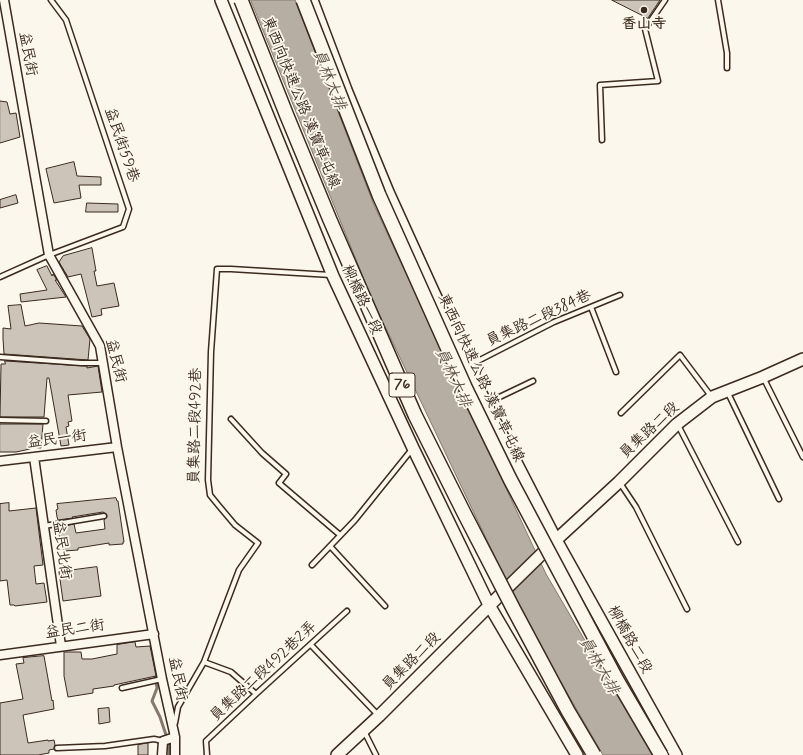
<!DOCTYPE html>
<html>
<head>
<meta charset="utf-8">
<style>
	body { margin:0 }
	canvas { display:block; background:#fbf7ec }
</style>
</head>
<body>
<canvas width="803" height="755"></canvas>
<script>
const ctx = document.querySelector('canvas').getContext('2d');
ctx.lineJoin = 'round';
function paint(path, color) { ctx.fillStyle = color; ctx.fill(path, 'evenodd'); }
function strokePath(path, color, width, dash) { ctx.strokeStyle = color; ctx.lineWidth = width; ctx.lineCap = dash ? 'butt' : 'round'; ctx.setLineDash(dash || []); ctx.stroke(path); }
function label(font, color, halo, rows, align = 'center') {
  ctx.font = font + ' Mynerve,"LXGW WenKai TC",sans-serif'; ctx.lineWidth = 3.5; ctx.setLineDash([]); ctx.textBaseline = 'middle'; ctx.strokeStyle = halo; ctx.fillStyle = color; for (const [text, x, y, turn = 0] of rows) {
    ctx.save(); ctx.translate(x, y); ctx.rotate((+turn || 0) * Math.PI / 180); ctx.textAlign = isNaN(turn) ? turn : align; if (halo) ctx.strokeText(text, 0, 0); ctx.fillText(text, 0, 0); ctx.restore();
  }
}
const water = new Path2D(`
	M251 0H295L374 205 546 574 652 755H603L526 622 372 299Z`);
paint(water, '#b6aea2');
strokePath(water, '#85796d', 1);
strokePath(new Path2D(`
	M155 674 157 688 152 701 160 717 169 744V755`), '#85796d', 3);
const building = new Path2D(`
	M612 0H660L648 18Z
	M0 101 7 102 10 114 16 113 20 137 0 143Z
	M74 162 77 176 101 177V185H79L81 198 54 203 46 169Z
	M16 195 18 203 0 208V200Z
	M87 203 118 204V212H86Z
	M92 248 96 271H94L97 286 114 283 119 306 101 309 102 315 92 317 81 274 68 277 59 262 63 256Z
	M47 266 52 276 53 274 57 280H55L66 297 21 302 20 294 47 290 37 270Z
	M21 305 25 326 39 323 82 326 90 339 88 360 4 354 3 339V328L11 329 8 306Z
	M5 361 87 366V368L98 366 102 392 68 395 72 421 68 422 69 426 66 427 69 445 61 446 49 378H47L44 417H0L1 364H5Z
	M0 424H43L41 448 30 447V449L16 452H0Z
	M116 498 117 501H118L124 542H123V544L109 545V543L78 548V550L64 551 63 549H61L59 533 61 532 60 527 74 524 76 533 105 529 104 520 106 518 107 516 106 514 103 512 72 517 73 518 58 520 57 517 56 510 58 509 57 504Z
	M9 503V511L36 508 43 565 34 566 36 584 44 583 47 602 15 606 14 605H10L7 580 0 581V504Z
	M97 567 101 596 63 601 59 572Z
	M135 642 136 647 150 646 156 676 114 685V686L93 689V693L68 697 64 676V652H81L82 659H92L117 654V645Z
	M44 656 52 701 53 700 54 709 23 715 28 743 48 740V741L54 740 55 745 54 749 49 750V753L38 755H0V703L23 699 16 664 24 663 23 658Z
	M109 708 110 722 99 724 98 709Z
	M148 743V755H138V745Z`);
paint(building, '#ccc4b9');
strokePath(building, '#3b2a1e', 1);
const service = new Path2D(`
	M718 0 727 53V68
	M602 140 600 85 658 81 645 29 665 0
	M0 277 49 255 123 227 129 209 66 20 51 0
	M591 307 616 372
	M0 357 81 363H103
	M470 365 554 322 620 295
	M763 377 803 457
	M728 393 779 499
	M487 403 533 381
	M621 413 680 355 711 396
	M231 419 262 453 286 474 279 483 340 535
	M0 420 46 421
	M678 425 738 542
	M620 483 636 507 687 609
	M44 526 104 516
	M330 546 385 606
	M312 565 355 520 413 448
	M311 645 379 716
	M204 662 231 672 256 694
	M122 688 162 679
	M175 723 178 707 204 662 239 570 258 543 235 525 219 506 210 495 208 480 211 352 217 269H231L331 275
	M364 731 376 755
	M57 748 105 746 154 739 163 741
	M207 755 206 741 256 694 347 611`);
const minor = new Path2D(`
	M4 0 49 255 100 346 117 447 162 679 175 737V755
	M34 457 61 646
	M0 461 117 447
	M0 655 154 634
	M162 755 163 741 175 737`);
const secondary = new Path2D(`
	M221 0 333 276 413 448 489 605 577 755
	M312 0 346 90 388 192 433 291 488 408 556 540 676 755
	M337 755 379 716 507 588 556 540 619 482 677 424 712 397 763 377 803 359`);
strokePath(service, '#3b2a1e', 7);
strokePath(minor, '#3b2a1e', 11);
strokePath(secondary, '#3b2a1e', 14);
strokePath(service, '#fbf7ec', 4);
strokePath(minor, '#fbf7ec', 8);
strokePath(secondary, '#fbf7ec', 11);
const trunkBridge = new Path2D(`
	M241 0 287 116 330 220 415 415 464 513 514 610 568 711 594 755
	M303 0 379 195 465 387 510 479 617 680 661 755`);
strokePath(trunkBridge, '#3b2a1e', 16, []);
strokePath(trunkBridge, '#fbf7ec', 13);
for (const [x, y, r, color] of [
	[644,10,4,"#3b2a1e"]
]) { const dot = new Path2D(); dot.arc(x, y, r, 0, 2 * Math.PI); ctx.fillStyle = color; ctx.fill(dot); strokePath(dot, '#fbf7ec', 1.5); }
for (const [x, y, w] of [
	[402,385,26]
]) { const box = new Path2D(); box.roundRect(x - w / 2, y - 12, w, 24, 3); ctx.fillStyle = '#fbf7ec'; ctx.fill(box); strokePath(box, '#3b2a1e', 1); }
label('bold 14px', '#3b2a1e', null, [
	["76",402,385]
]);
label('bold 15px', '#3b2a1e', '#fbf7ec', [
	["香山寺",644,25]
]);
label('15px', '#3b2a1e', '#fbf7ec', [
	["益民街",27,54,80],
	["東西向快速公路 漢寶草屯線",300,103,68],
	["益民街59巷",121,145,71],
	["柳橋路一段",361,300,65],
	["員集路二段384巷",539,319,-25],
	["益民街",115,361,76],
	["東西向快速公路 漢寶草屯線",480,378,65],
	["員集路二段492巷",196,426,-89],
	["員集路二段",650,431,-43],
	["益民一街",57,440,-7],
	["益民北街",61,550,82],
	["益民二街",75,630,-8],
	["柳橋路二段",629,640,61],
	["員集路二段",412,662,-45],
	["員集路二段492巷2弄",264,672,-43],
	["益民街",177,679,79]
]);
label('italic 16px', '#605246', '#fbf7ec', [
	["員林大排",328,80,68],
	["員林大排",452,378,65],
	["員林大排",598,666,60]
]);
</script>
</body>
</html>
